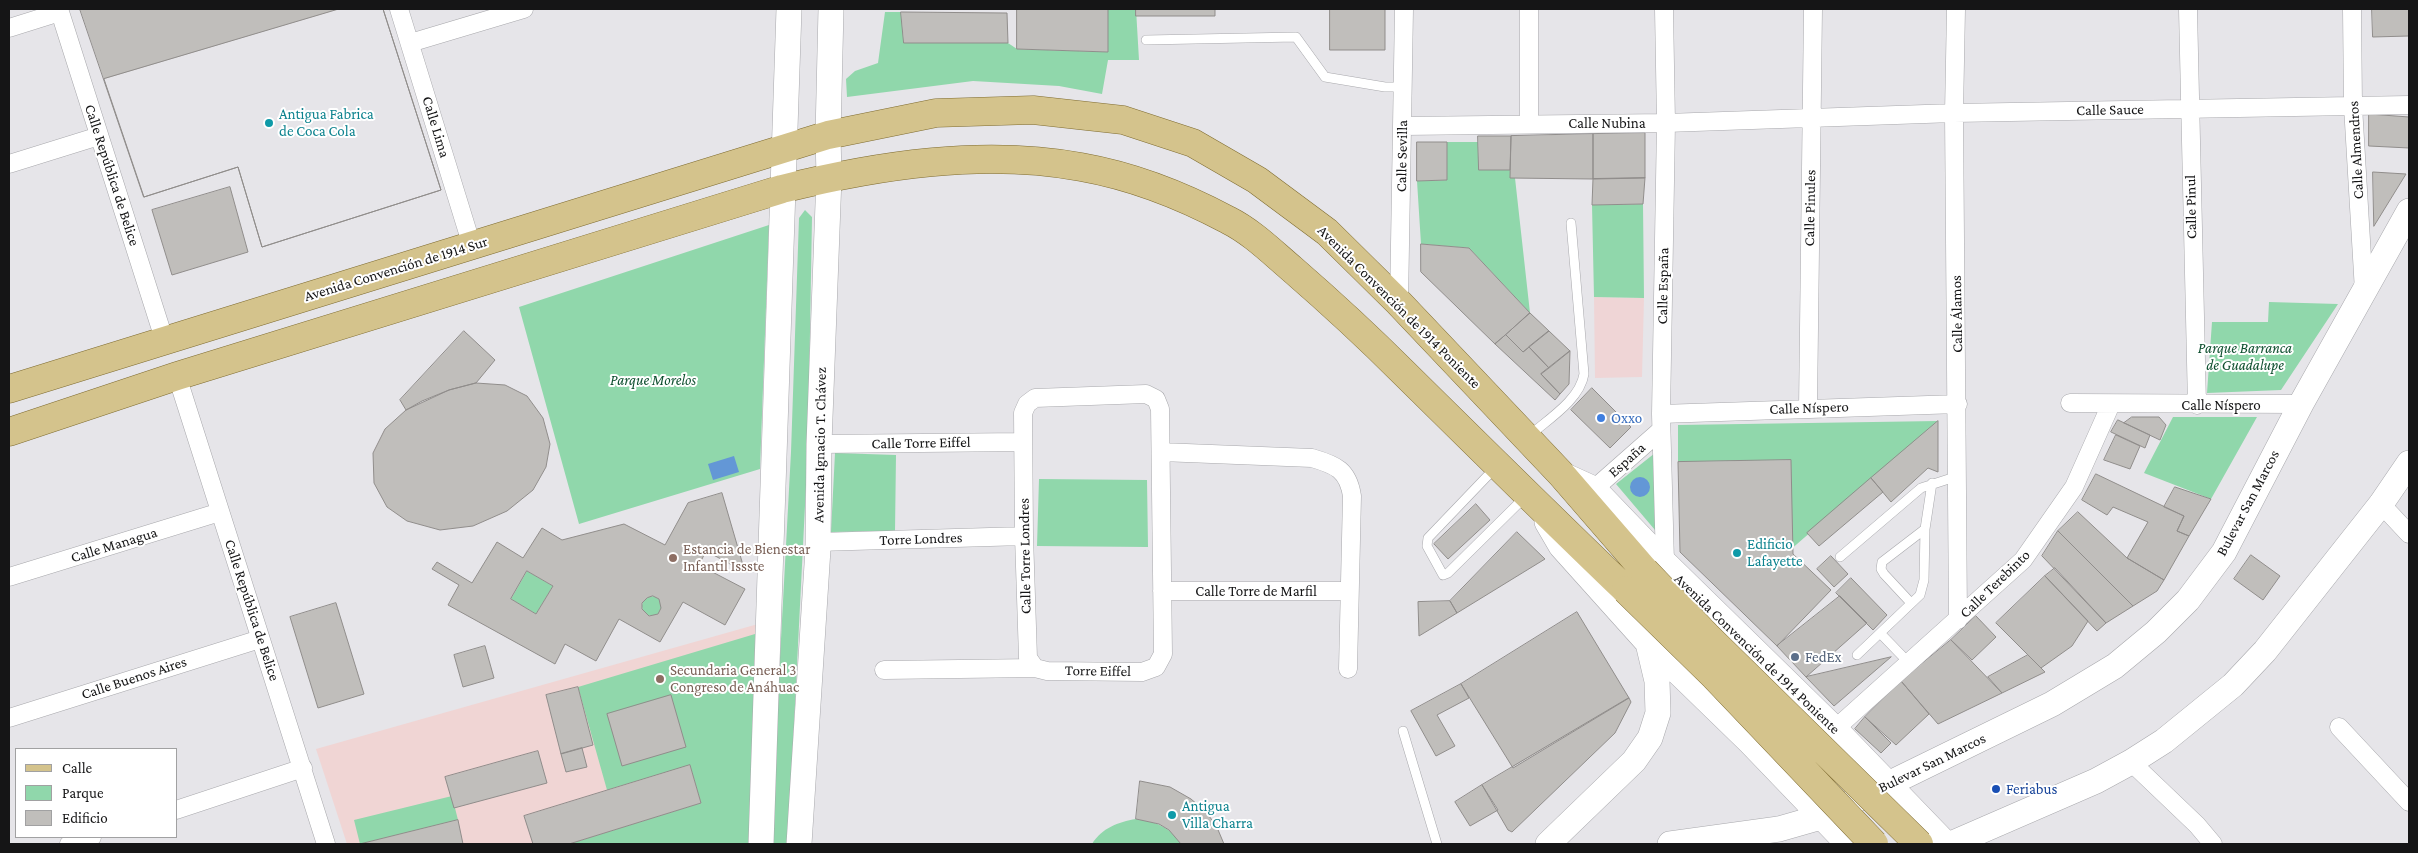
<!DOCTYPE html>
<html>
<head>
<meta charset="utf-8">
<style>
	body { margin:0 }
	#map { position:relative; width:2418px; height:853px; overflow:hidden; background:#e6e5e9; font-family:"Crimson Pro",serif }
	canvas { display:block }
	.frame { position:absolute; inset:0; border:10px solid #151516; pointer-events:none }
	.legend { position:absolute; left:15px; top:748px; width:162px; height:90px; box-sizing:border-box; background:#fff; border:1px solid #a1a1a2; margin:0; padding:6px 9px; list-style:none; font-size:15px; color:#151516 }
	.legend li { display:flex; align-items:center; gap:10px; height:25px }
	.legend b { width:25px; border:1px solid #a1a1a2 }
</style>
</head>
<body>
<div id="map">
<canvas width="2418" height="853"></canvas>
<div class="frame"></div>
<ul class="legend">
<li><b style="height:6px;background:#d4c38c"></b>Calle</li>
<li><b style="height:14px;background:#90d7ab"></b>Parque</li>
<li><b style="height:14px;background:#c0bebb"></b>Edificio</li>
</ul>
</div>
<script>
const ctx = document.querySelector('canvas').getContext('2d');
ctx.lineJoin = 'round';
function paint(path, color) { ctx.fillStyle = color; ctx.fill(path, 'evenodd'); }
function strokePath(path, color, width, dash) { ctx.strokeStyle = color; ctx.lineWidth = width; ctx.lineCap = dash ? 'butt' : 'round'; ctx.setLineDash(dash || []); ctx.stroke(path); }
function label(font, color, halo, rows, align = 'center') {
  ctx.font = font + ' "Crimson Pro",serif'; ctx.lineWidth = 4; ctx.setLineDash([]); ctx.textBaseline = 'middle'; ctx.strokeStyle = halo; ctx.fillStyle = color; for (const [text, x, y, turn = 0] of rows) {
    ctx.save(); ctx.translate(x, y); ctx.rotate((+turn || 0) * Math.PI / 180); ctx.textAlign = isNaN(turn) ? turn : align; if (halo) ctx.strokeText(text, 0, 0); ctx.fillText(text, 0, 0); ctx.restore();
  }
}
paint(new Path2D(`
	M1594 297 1644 298 1642 377 1595 378Z`), '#efd5d6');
paint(new Path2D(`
	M758 624 755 844H347L316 749Z`), '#f0d5d4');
paint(new Path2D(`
	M1108 9H1136L1139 60H1108L1102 94 1059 86 973 81 847 97 846 79 855 71 878 63 885 12H901L904 43H1008L1017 49 1108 52Z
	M1447 142H1478L1479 170H1510L1515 178 1530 313 1469 248 1421 244 1417 181 1447 180Z
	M1643 204 1644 298 1594 297 1592 205Z
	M805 210 812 217 808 446 788 844H770L791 452 799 218Z
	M769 225 760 469 579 524 519 307Z
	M2269 302 2338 304 2281 390 2207 393 2212 322H2268Z
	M2173 417H2257L2211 499 2144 473Z
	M1938 421 1789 551 1791 460 1678 462V425Z
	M835 453 896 455 895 531 831 532Z
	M1655 453V530L1616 484Z
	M1039 479 1147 480 1148 547 1037 546Z
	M527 571 553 586 536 614 511 599Z
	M642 606a10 10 0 1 1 20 0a10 10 0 1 1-20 0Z
	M755 634 753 844H569L701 803 690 765 607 790 578 687Z
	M452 796 458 820 360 844 354 820Z
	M1136 819C1154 821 1171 827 1181 844H1092C1102 828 1118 822 1136 819Z`), '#90d7ab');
paint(new Path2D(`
	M734 456 739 472 713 480 708 464Z
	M1630 487a10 10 0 1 1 20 0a10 10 0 1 1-20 0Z`), '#6397d6');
const building = new Path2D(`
	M80 9H383L441 190 262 247 238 167 144 197Z
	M339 9H383L441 190 262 247 238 167 144 197 104 79Z
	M1017 9H1108V52L1017 49Z
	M1136 9H1215V16H1136Z
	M1330 9H1385V50H1330Z
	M2372 9H2409V36L2373 37Z
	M901 12 1007 13 1008 43H904Z
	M2369 114 2409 117V148L2369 146Z
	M1645 133V178L1593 179V134Z
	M1593 134V179L1510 178 1511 136Z
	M1478 136H1511L1510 170H1479Z
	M1417 142H1447V180L1417 181Z
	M2373 172 2406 174 2374 226Z
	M1645 178 1643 204 1592 205 1593 179Z
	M230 187 248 252 172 275 152 210Z
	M1421 244 1469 248 1530 313 1495 344 1421 272Z
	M1530 313 1549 331 1523 352 1506 335Z
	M464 331 495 360 476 383 449 390 406 410 400 400Z
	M1549 331 1570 351 1549 368 1529 347Z
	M1506 335 1523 352 1529 347 1549 368 1541 374 1560 394 1555 400 1495 344Z
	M1570 351 1569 384 1560 394 1541 374Z
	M476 383 505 385 527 396 543 418 550 444 546 467 533 490 507 511 473 526 440 530 407 521 387 507 374 483 373 453 385 429 406 410 422 401 449 390Z
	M1592 388 1631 427 1610 448 1571 410Z
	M2132 417H2159L2166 425 2160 440 2124 423Z
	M2118 420 2150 435 2145 448 2111 432Z
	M1938 421V472L1928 468 1891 502 1871 478Z
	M2116 435 2140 446 2130 469 2104 460Z
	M1791 460 1793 554 1831 590 1777 646 1680 552 1678 462Z
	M2096 474 2184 516 2177 531 2189 536 2164 580 2127 558 2148 522 2113 507 2107 515 2082 500Z
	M1871 478 1883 492 1819 546 1807 533Z
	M2175 487 2211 499 2189 536 2177 531 2184 516 2164 507Z
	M722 493 745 572 706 551 699 565 745 589 725 625 683 602 660 642 619 619 596 661 565 644 555 664 448 605 459 585 432 569 437 562 472 583 497 542 523 558 542 528 562 540 624 524 665 545 688 503ZM527 571 553 586 536 614 511 599ZM653 596 659 599 661 608 658 614 649 616 642 609V603L647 598Z
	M1476 504 1490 520 1448 559 1434 544Z
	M2078 512 2127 558 2164 580 2157 591 2133 606 2058 531Z
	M2058 531 2133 606 2106 623 2042 556Z
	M1517 532 1545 559 1457 613 1450 601Z
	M2251 555 2280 576 2263 600 2234 579Z
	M1831 556 1848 574 1834 587 1817 569Z
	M2055 568 2106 623 2097 631 2045 576Z
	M2045 576 2088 621 2072 646 2041 668 1996 623Z
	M1851 578 1887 615 1873 630 1836 593Z
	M1840 596 1867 623 1806 677 1777 646Z
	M1450 601 1457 613 1419 636 1418 602Z
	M336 603 364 694 318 708 290 617Z
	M1577 612 1629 698 1513 768 1461 684Z
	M1976 616 1996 637 1972 660 1951 640Z
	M1951 640 2002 693 1938 724 1901 681Z
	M485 646 494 678 463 687 454 655Z
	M2028 655 2045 672 2002 693 1988 677Z
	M1891 657 1834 706 1806 677Z
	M1901 681 1929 714 1896 745 1865 717Z
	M1461 684 1469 698 1437 715 1455 746 1436 756 1411 711Z
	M578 687 593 745 561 754 546 695Z
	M671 695 686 747 622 766 607 714Z
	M1629 698 1631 702 1615 733 1512 832 1508 830 1482 785Z
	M1865 717 1891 743 1881 753 1855 729Z
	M582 748 587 767 566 772 561 754Z
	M538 751 547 783 454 808 445 777Z
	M690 765 701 803 569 844H533L524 816Z
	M1140 781 1170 787 1191 799 1205 811 1216 825 1224 844H1181L1169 830 1159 824 1136 819Z
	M1482 785 1498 810 1470 826 1455 802Z
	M458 820 463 844H360Z`);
paint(building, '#c0bebb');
strokePath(building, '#908d8b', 1);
const lane = new Path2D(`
	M1146 40 1296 37 1325 77 1385 87H1404
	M1529 436C1547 420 1580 400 1584 374L1571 223
	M1495 468 1428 538 1427 546 1443 575 1448 573 1526 496
	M1840 557 1921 488 1958 476
	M1911 603 1884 574 1881 569 1882 562 1925 529
	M1881 634 1909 663
	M1857 655 1920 595 1924 580 1925 529 1932 483
	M1403 731 1437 844`);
const street = new Path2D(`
	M59 9 165 342
	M399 9 472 246
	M1664 9 1666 123 1661 414 1665 563
	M1956 9 1954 113 1958 620
	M2188 9 2197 405
	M2352 9 2353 106 2364 291
	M9 28 60 12
	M410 43 524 9
	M1529 124V9
	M1403 126 1666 123 1954 113 2409 105
	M9 164 99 136
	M1399 303 1404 9
	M177 376 326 844
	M2070 403 2301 404
	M1808 408 1813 9
	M1661 414 1958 404
	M819 444 1023 442
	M1161 452 1312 458C1336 465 1348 470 1352 496L1348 669
	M1594 489 1661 430
	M2381 504 2409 534
	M818 542 1024 536
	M9 577 220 512
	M1162 591H1349
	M884 670 1035 668 1047 671 1142 672 1156 667 1163 654 1160 409 1156 399 1146 394 1035 398 1027 404 1023 413 1024 536 1028 658 1035 668
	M9 718 260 639
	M2339 727 2409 802
	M1835 729 2023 560 2074 487 2111 404
	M2131 762 2197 825 2213 844
	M176 810 303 768
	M69 844 92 837`);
const secondary = new Path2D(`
	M1561 474 1594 489 1665 563 1835 729 1946 844
	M1547 522 1561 546 1648 643 1751 743 1848 844
	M761 844 789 9
	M799 844 818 549 819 444 829 177 828 135 831 9
	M1548 844 1634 761 1650 738 1658 713 1657 681 1648 643
	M1670 844 1779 829 1821 817 2052 704 2115 666 2156 632 2188 600 2224 552 2301 404 2409 211
	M1951 844 2096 781 2131 762 2164 741 2233 685 2265 651 2381 504 2409 463`);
const primary = new Path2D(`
	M9 389 828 135 936 113 1033 110 1123 120 1193 143 1257 180 1327 232 1399 303 1561 474 1645 571
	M9 432 177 376 782 189C878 165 983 149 1081 167 1132 176 1183 196 1228 220 1252 232 1272 252 1292 269 1330 302 1367 336 1403 372 1477 445 1551 518 1626 590`);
strokePath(lane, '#a8a8ac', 10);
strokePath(street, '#a8a8ac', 19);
strokePath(secondary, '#a8a8ac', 26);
strokePath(primary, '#7f6c31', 29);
strokePath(lane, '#fff', 9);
strokePath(street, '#fff', 18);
strokePath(secondary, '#fff', 25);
strokePath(primary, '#d4c38c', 28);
const primaryBridge = new Path2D(`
	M1645 571 1706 635 1919 844
	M1626 590 1715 677 1874 844`);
strokePath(primaryBridge, '#7f6c31', 29, []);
strokePath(primaryBridge, '#d4c38c', 28);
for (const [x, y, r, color] of [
	[269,123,5,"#0f9aa8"],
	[1601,418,5,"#3f7fe0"],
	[1737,553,5,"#0f9aa8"],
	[673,558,5,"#8d6e63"],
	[1795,657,5,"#5c6f8a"],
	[660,679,5,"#8d6e63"],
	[1996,789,5,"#1a4fb4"],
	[1172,815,5,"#0f9aa8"]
]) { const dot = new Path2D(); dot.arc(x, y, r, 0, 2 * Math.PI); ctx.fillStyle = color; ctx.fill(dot); strokePath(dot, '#fff', 2); }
label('15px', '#151516', '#fff', [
	["Calle Sauce",2110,110,-1],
	["Calle Nubina",1607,123],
	["Calle Lima",436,127,73],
	["Calle Almendros",2356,150,-93],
	["Calle Sevilla",1402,156,-89],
	["Calle República de Belice",112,175,72],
	["Calle Pinul",2191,207,-91],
	["Calle Pinules",1810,208,-89],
	["Avenida Convención de 1914 Sur",396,269,-17],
	["Calle España",1663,286,-89],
	["Avenida Convención de 1914 Poniente",1399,307,45],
	["Calle Álamos",1957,314,-91],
	["Calle Níspero",2221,405],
	["Calle Níspero",1809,408,-2],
	["Calle Torre Eiffel",921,443,-1],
	["Avenida Ignacio T. Chávez",820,445,-89],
	["España",1627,460,-42],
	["Bulevar San Marcos",2248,503,-62],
	["Torre Londres",921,539,-2],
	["Calle Managua",114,545,-17],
	["Calle Torre Londres",1025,556,-91],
	["Calle Terebinto",1995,584,-44],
	["Calle Torre de Marfil",1256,591],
	["Calle República de Belice",252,610,72],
	["Avenida Convención de 1914 Poniente",1757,654,44],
	["Torre Eiffel",1098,671,1],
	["Calle Buenos Aires",134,678,-18],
	["Bulevar San Marcos",1932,763,-26]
]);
label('15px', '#0d838f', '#fff', [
	["Antigua Fabrica",279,114],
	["de Coca Cola",279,131],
	["Edificio",1747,544],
	["Lafayette",1747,561],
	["Antigua",1182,806],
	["Villa Charra",1182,823]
], 'left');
label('italic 15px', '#0e4f2f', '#fff', [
	["Parque Barranca",2245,348],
	["de Guadalupe",2245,365],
	["Parque Morelos",653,380]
]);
label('15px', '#366cbe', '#fff', [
	["Oxxo",1611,418]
], 'left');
label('15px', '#785e54', '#fff', [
	["Estancia de Bienestar",683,549],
	["Infantil Issste",683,566],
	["Secundaria General 3",670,670],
	["Congreso de Anáhuac",670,687]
], 'left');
label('15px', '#4e5e75', '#fff', [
	["FedEx",1805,657]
], 'left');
label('15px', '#164399', '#fff', [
	["Feriabus",2006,789]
], 'left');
</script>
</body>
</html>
